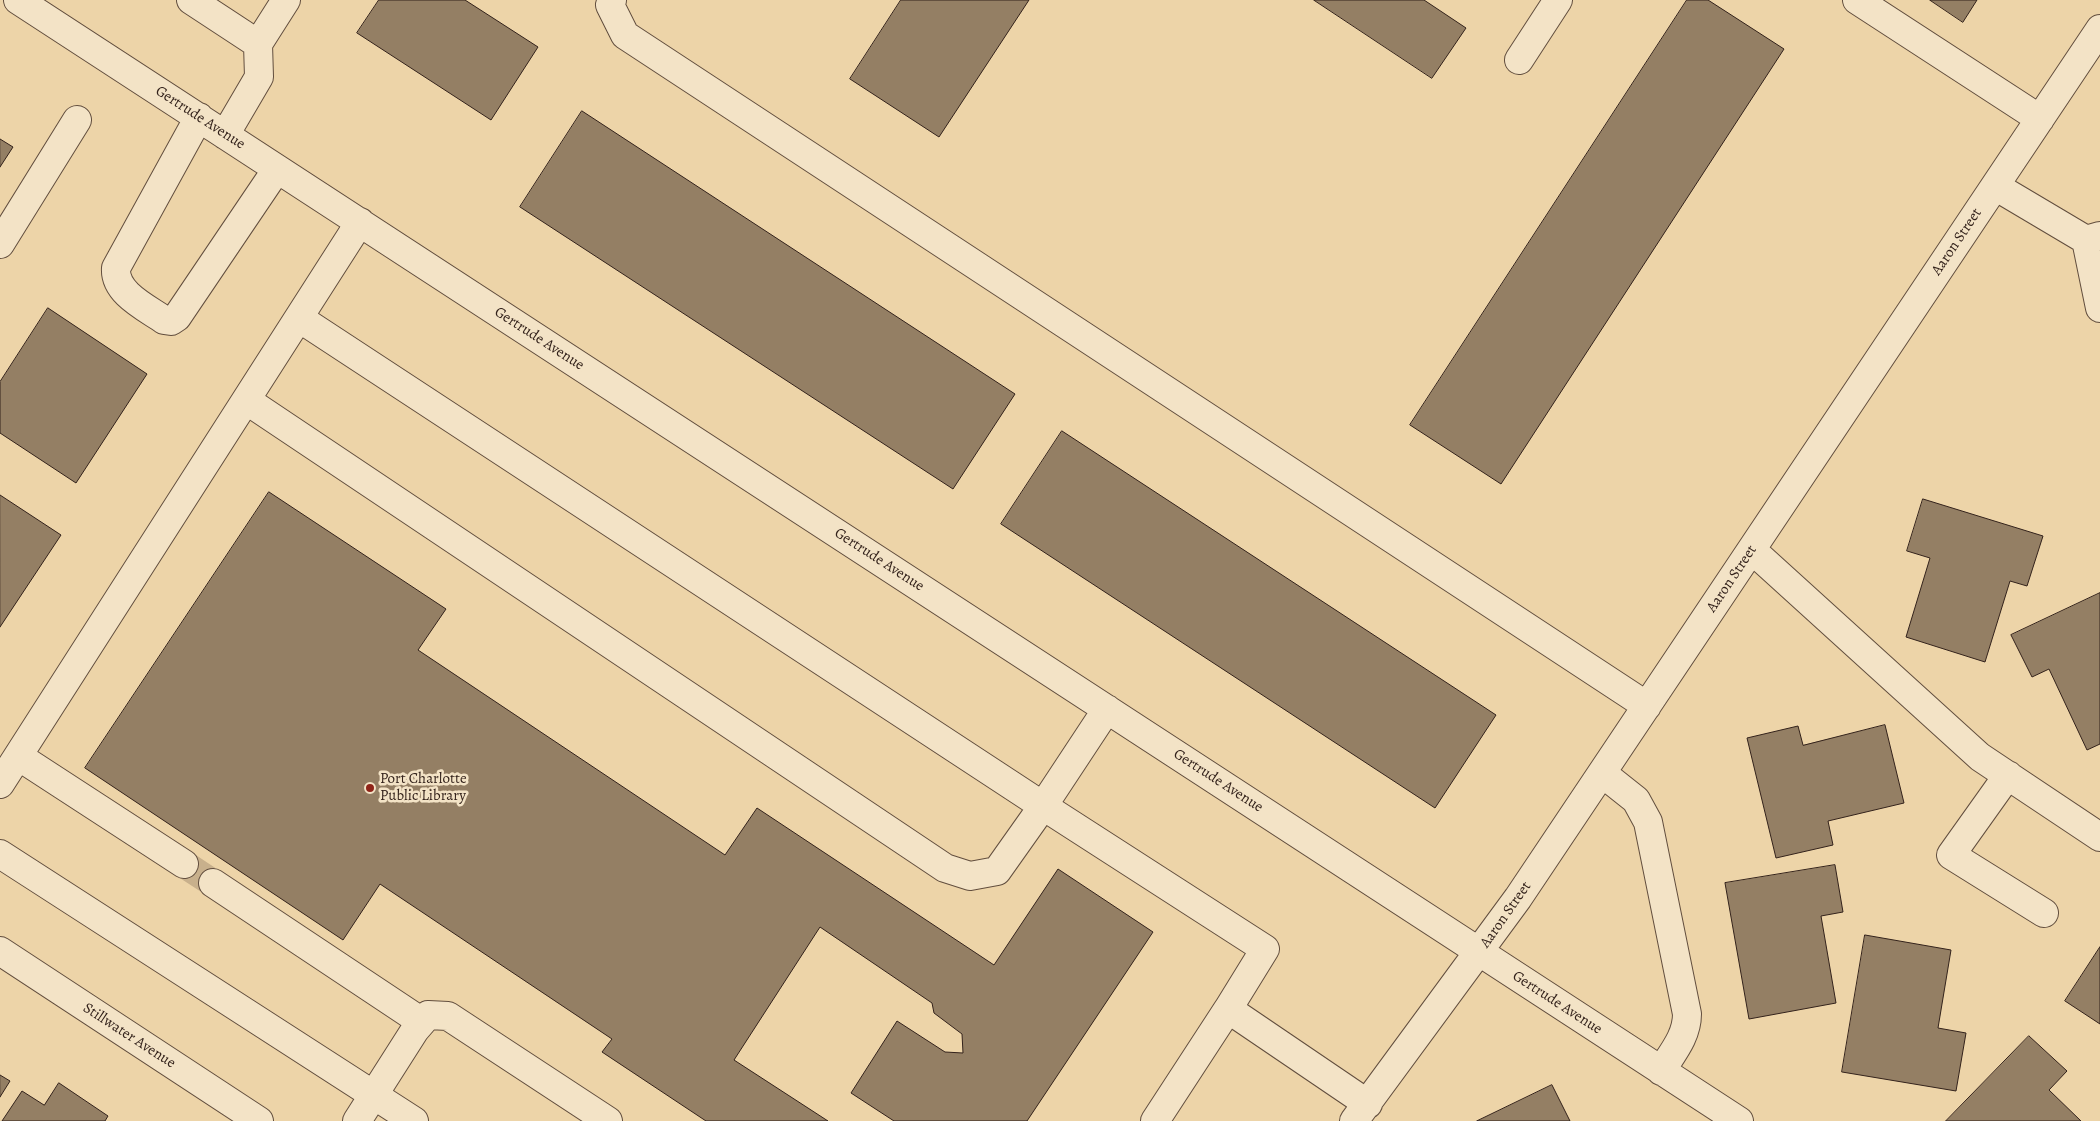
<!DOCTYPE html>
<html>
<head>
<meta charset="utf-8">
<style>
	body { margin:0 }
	canvas { display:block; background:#edd4a8 }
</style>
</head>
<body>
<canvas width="2100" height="1121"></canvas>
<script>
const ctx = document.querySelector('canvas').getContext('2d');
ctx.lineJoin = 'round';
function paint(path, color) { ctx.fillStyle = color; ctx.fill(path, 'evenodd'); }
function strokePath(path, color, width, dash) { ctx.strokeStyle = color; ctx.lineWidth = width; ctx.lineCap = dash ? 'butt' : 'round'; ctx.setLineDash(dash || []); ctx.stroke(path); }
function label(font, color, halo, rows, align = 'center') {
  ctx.font = font + ' Alegreya,serif'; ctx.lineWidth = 5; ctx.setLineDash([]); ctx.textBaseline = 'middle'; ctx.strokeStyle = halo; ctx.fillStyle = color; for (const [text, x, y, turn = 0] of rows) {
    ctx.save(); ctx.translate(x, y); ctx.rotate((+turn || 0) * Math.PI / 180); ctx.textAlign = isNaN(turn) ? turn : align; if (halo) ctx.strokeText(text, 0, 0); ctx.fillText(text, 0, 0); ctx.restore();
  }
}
const building = new Path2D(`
	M379 0H465L538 47 491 120 357 33Z
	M901 0H1029L939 137 850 79Z
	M1314 0H1424L1466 28 1432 78Z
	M1687 0H1708L1784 49 1501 484 1410 425Z
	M1930 0H1977L1963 22Z
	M582 111 1015 394 953 489 520 207Z
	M0 139 13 147 0 167Z
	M48 308 147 374 76 483 0 433V382Z
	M1062 431 1496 715 1435 808 1001 524Z
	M269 492 446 609 418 650 725 855 757 808 994 965 1058 869 1153 932 1027 1121H894L851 1093 897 1021 945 1052 963 1053 962 1034 934 1013 932 1003 820 927 734 1060 828 1121H706L602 1052 612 1039 380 884 343 940 85 768Z
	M0 495 61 535 0 627Z
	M1923 499 2043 536 2027 586 2010 581 1985 662 1906 637 1930 558 1907 551Z
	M2100 593V744L2087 750 2049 669 2032 677 2011 635Z
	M1885 725 1904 803 1828 821 1833 845 1776 858 1747 738 1798 726 1803 745Z
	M1835 865 1843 912 1821 916 1836 1003 1749 1019 1725 883Z
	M1865 935 1951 950 1938 1028 1966 1033 1956 1091 1842 1072Z
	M2100 947V1024L2065 1001Z
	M2029 1036 2067 1071 2049 1090 2081 1121H1946Z
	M0 1075 10 1081 0 1097Z
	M59 1083 108 1116 105 1121H2L22 1091 44 1105Z
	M1552 1085 1570 1121H1477Z`);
paint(building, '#947f64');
strokePath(building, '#33221b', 1);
strokePath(new Path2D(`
	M184 864 213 883`), '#c8b08c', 28, [28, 14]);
const minor = new Path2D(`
	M18 0 1739 1121
	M191 0 258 44
	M612 0 610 5 625 35 1647 706
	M1857 0 2040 119
	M1519 60 1558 0
	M199 117 116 268C114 293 147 308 164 320L171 321 177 317 277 169
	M225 135 259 77 258 44 286 0
	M1995 186 2086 240 2100 236
	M2086 240 2100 308
	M0 244 77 120
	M299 318 1043 806 1107 709
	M246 400 945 868 970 876 997 871 1043 806 1265 949 1228 1009
	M1752 550 1980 757 2100 837
	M18 756 184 864
	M1602 773 1636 800 1648 822 1687 1014C1687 1036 1673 1052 1661 1071
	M2008 775 1951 855 2044 913
	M0 784 360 222
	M0 854 414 1121
	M213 883 422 1022
	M0 951 259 1121
	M357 1121 415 1030 428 1015 448 1016 608 1121
	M1155 1121 1228 1009 1368 1104
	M1354 1121 1518 898 2100 29`);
strokePath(minor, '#624e3e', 30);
strokePath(minor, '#f3e3c6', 28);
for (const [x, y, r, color] of [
	[370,788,5,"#8f2418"]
]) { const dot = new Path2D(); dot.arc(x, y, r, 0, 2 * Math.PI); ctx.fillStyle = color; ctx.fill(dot); strokePath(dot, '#f3e3c6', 2); }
label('15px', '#33221b', '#f3e3c6', [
	["Gertrude Avenue",200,118,33],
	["Aaron Street",1957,242,-56],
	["Gertrude Avenue",539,339,33],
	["Gertrude Avenue",879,560,33],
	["Aaron Street",1732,579,-56],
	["Gertrude Avenue",1218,781,33],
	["Aaron Street",1506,915,-55],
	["Gertrude Avenue",1557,1003,33],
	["Stillwater Avenue",129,1036,33]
]);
label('15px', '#33221b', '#f3e3c6', [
	["Port Charlotte",380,779],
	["Public Library",380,796]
], 'left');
</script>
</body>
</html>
